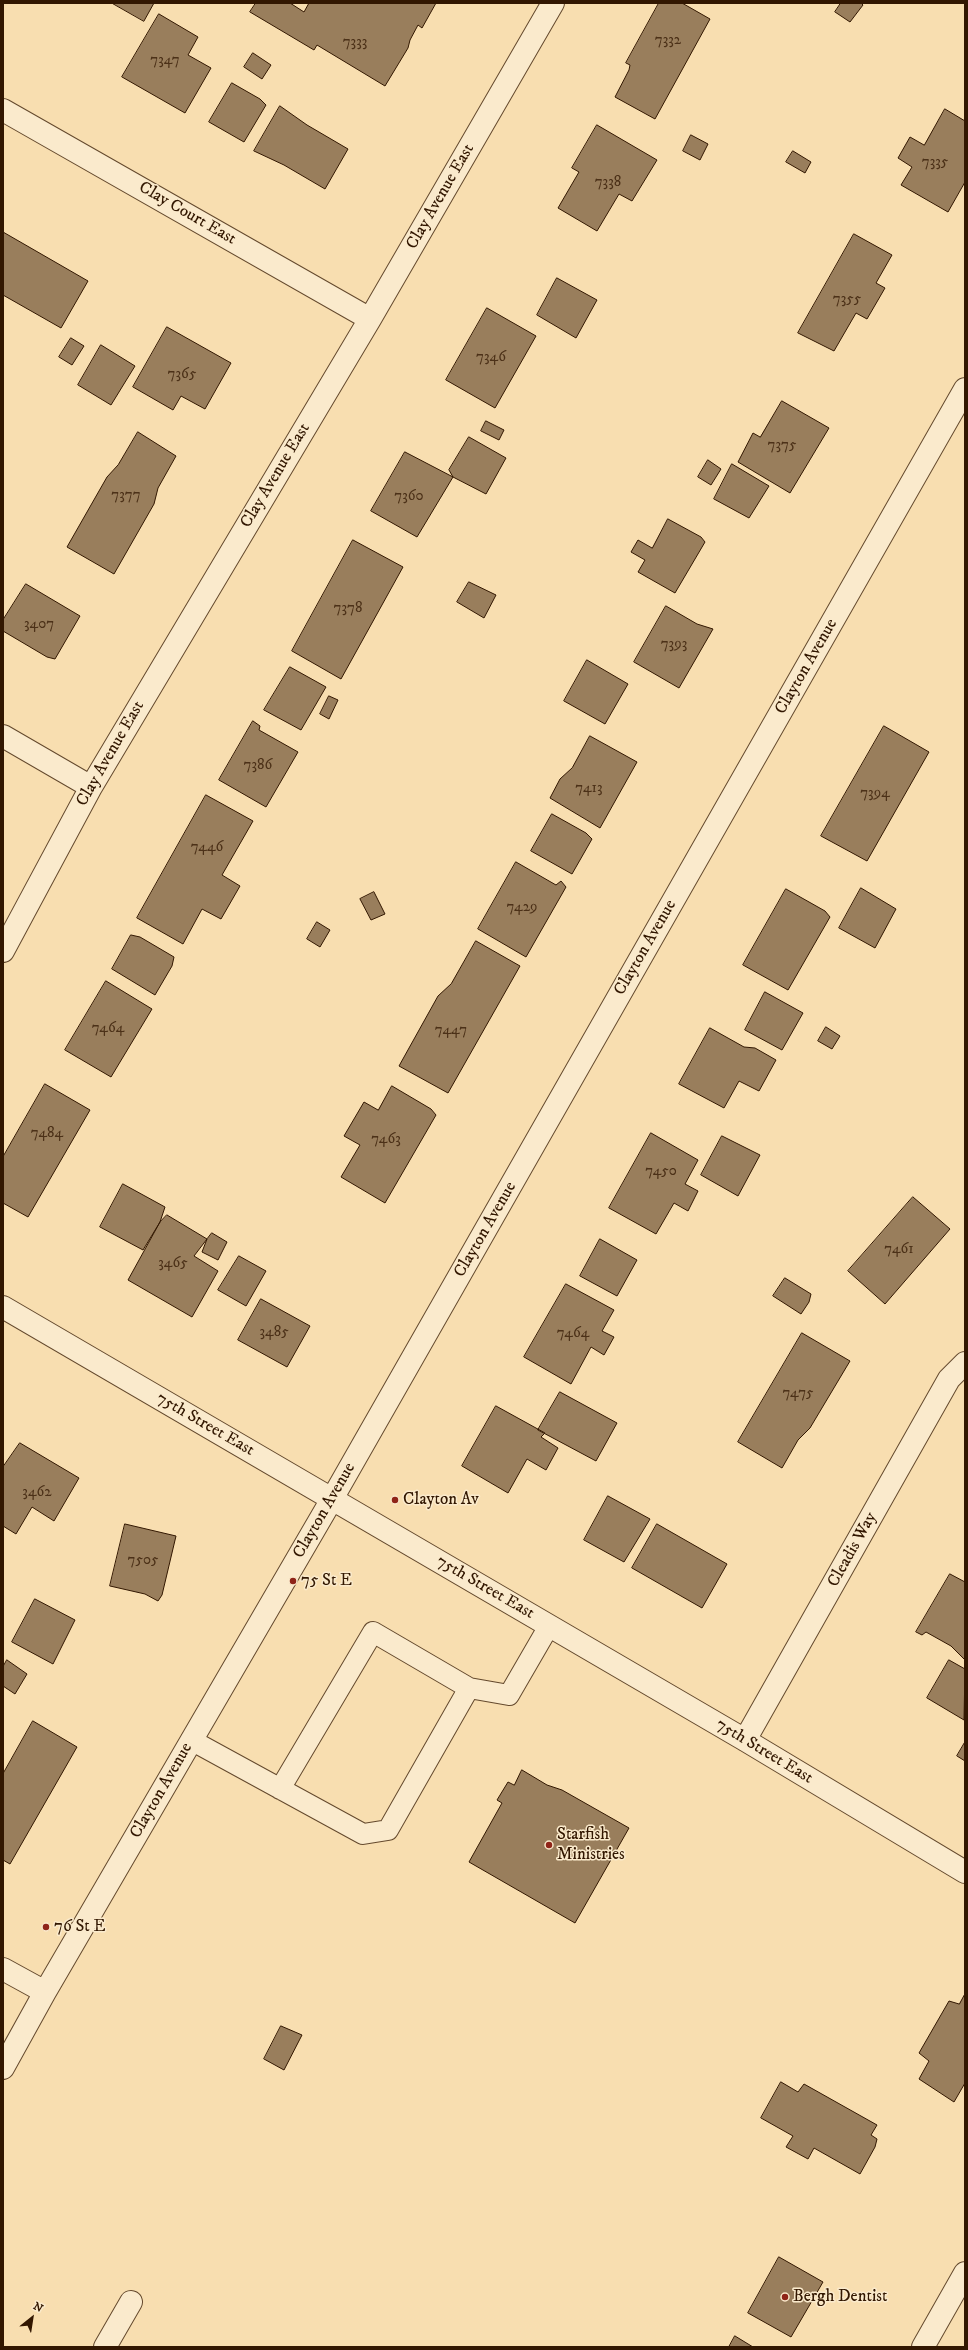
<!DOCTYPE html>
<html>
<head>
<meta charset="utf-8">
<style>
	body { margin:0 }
	#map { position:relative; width:968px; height:2350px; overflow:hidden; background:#f8deb0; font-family:"IM FELL DW Pica",serif }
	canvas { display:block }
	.frame { position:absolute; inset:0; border:4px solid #321701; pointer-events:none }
	.north { position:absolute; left:12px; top:2298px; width:40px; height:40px; -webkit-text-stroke:3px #faeacc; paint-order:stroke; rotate:30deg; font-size:11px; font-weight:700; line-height:16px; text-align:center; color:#321701 }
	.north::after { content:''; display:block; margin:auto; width:14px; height:18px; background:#321701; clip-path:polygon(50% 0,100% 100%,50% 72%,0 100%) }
</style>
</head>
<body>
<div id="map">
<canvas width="968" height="2350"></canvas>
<div class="frame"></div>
<div class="north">N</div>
</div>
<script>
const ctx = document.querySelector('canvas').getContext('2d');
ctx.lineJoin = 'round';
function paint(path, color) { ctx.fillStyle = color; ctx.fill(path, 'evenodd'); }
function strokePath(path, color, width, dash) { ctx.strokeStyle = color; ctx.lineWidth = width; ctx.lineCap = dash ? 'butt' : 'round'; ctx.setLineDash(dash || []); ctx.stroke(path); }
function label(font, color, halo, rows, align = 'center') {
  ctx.font = font + ' "IM FELL DW Pica",serif'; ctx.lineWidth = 3; ctx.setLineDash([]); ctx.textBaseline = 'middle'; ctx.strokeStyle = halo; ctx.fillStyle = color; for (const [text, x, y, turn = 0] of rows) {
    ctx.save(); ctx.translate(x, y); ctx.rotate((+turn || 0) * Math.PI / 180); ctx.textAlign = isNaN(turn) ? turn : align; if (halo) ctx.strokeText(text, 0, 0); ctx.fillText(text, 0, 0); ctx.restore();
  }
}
const building = new Path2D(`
	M112 3H154L144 21Z
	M256 3H290L304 12 309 3H436L422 28 418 25 410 40 408 48 385 86 317 45 314 50 250 12Z
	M659 3H682L710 19 655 119 615 97 629 70 630 65 626 63Z
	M841 3H861L863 5 850 22 835 12Z
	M159 14 198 37 188 55 211 68 185 113 122 77Z
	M253 53 271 65 262 79 244 67Z
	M232 83 260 99 266 105 244 142 209 122Z
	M280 106 307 125 348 149 325 189 284 165 254 151Z
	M945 109 965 121V182L948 212 901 185 912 167 898 158 910 137 924 145Z
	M597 125 657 160 632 201 619 194 597 231 558 208 579 172 572 168Z
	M691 135 708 144 700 160 683 151Z
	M793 151 811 162 805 173 786 162Z
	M3 232 88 281 61 328 3 295Z
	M854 234 892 255 876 283 885 288 867 319 856 313 834 351 798 333Z
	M557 278 597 300 576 338 537 315Z
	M487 308 536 336 495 408 446 380Z
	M167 327 231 363 205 409 181 396 173 410 133 387Z
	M71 338 84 346 72 365 59 357Z
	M101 345 135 366 111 405 78 385Z
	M782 401 829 428 790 493 738 462 753 433 760 437Z
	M486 421 504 430 499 440 481 431Z
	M138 432 176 456 158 488 154 504 114 574 67 547 107 477 118 465Z
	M469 437 506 458 486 494 453 477 449 470Z
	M405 452 453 477 417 537 371 511Z
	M708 460 721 469 711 485 698 477Z
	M732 464 769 486 749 518 714 499Z
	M668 519 701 537 705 542 675 593 638 572 645 560 631 552 638 540 652 548Z
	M353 540 403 567 341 679 292 651Z
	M469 582 496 595 484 618 457 602Z
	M26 584 80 616 55 659 47 657 3 631V620Z
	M666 606 697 624 713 629 679 688 634 662Z
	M587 660 628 684 605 724 564 701Z
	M290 667 326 687 301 730 264 710Z
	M329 696 338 700 329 719 320 714Z
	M253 721 260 726 259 730 298 752 266 807 219 780Z
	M884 726 929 752 867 861 821 836Z
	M590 736 637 762 600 828 550 798 560 779 572 768Z
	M206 795 253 821 222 875 240 886 221 919 202 909 183 944 137 918Z
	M552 814 586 833 592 839 572 874 531 851Z
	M516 862 556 885 561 881 566 887 526 957 478 929Z
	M861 888 896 909 875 948 839 928Z
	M786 889 825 911 830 917 788 990 743 965Z
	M374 892 385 914 371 920 360 899Z
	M317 922 330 930 320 947 307 939Z
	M131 935 140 937 174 957 172 966 155 995 112 969Z
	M476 941 520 966 448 1093 399 1066 438 996 451 984Z
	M106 981 152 1009 111 1077 65 1050Z
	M765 992 803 1013 782 1050 745 1030Z
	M826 1027 840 1036 832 1049 818 1041Z
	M710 1028 744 1047 755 1048 776 1060 759 1091 739 1081 724 1108 679 1084Z
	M45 1084 90 1110 28 1217 3 1203V1157Z
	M392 1086 431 1109 436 1115 385 1203 341 1177 360 1145 344 1136 364 1102 378 1110Z
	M651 1133 698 1160 685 1184 698 1191 688 1211 674 1203 656 1234 609 1208Z
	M722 1136 760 1155 738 1196 701 1175Z
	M123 1184 165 1207 160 1222 143 1250 100 1227Z
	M913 1197 950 1229 885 1304 848 1271Z
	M167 1215 207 1239 194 1256 218 1271 192 1317 128 1280 160 1222Z
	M212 1233 227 1242 218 1260 202 1252 207 1239Z
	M600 1239 637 1260 617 1296 580 1276Z
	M239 1256 266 1271 246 1306 218 1290Z
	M785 1278 811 1294 809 1302 801 1314 773 1296Z
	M566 1284 614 1310 602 1331 614 1337 604 1355 591 1347 571 1384 524 1357Z
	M261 1299 310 1326 287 1367 238 1340Z
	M802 1333 850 1361 810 1428 798 1440 782 1468 738 1442Z
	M560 1392 617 1423 596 1461 538 1430Z
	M496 1406 545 1433 541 1437 558 1448 546 1470 527 1459 508 1493 462 1466Z
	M20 1443 79 1478 54 1521 32 1507 16 1534 3 1526V1467Z
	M608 1496 650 1519 624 1562 584 1540Z
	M125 1524 176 1536 162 1595 158 1601 145 1594 110 1586Z
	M657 1524 727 1564 702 1608 632 1568Z
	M950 1574 965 1582V1660L951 1646 926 1632 922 1635 916 1632Z
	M35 1599 75 1620 53 1664 12 1642Z
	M7 1660 27 1674 15 1694 3 1686V1667Z
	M949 1660 965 1669 964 1720 927 1698Z
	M33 1721 77 1747 10 1864 3 1860V1774Z
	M965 1742V1761L957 1756Z
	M522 1770 547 1785 562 1790 629 1828 575 1923 469 1862 502 1803 497 1800 508 1782 514 1785Z
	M965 1994V2083L954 2102 919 2079 929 2061 919 2053 949 2001 959 2004Z
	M281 2026 302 2035 284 2070 264 2059Z
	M781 2082 798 2092 804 2084 877 2125 871 2135 877 2139 875 2147 860 2174 814 2148 808 2159 786 2147 793 2136 761 2118Z
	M779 2257 823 2282 791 2337 748 2313Z
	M735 2336 753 2347H729Z`);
paint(building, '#997e5c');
strokePath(building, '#321701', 1);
const lane = new Path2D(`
	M191 1740 363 1834 388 1830 469 1688 509 1695 549 1626
	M280 1789 373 1632 469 1688`);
const street = new Path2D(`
	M3 110 370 319
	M3 736 91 787
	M3 951 91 787 370 319 553 3
	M3 1307 745 1740 965 1872
	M745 1740 949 1379 965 1363
	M3 1969 45 1992
	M3 2068 45 1992 332 1499 965 389
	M105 2347 131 2302
	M923 2347 965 2273`);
strokePath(lane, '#64492d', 22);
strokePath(street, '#64492d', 24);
strokePath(lane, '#faeacc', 20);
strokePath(street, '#faeacc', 22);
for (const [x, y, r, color] of [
	[395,1500,4,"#8f2418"],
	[293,1581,4,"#8f2418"],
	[549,1845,4,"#8f2418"],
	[46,1927,4,"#8f2418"],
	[785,2297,4,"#8f2418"]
]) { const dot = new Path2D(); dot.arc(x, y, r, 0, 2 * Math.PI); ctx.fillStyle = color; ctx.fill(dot); strokePath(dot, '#faeacc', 1.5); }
label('15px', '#4c3118', null, [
	["7332",668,41],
	["7333",355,43],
	["7347",165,61],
	["7335",935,163],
	["7338",608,183],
	["7355",847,300],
	["7346",491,358],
	["7365",182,375],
	["7375",782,446],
	["7377",126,496],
	["7360",409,497],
	["7378",348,609],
	["3407",39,625],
	["7393",674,645],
	["7386",258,766],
	["7413",589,789],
	["7394",875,794],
	["7446",207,848],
	["7429",522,908],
	["7464",108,1029],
	["7447",451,1031],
	["7484",47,1134],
	["7463",386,1140],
	["7450",661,1172],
	["7461",899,1250],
	["3465",173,1264],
	["3485",274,1333],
	["7464",573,1334],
	["7475",798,1394],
	["3462",37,1493],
	["7505",143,1561]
]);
label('17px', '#321701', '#faeacc', [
	["Clay Avenue East",441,197,-60],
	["Clay Court East",187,214,30],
	["Clay Avenue East",276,476,-59],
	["Clayton Avenue",807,667,-60],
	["Clay Avenue East",111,754,-60],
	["Clayton Avenue",646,948,-60],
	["Clayton Avenue",486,1230,-60],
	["75th Street East",205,1425,30],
	["Clayton Avenue",325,1511,-60],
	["Cleadis Way",853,1550,-61],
	["75th Street East",485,1588,30],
	["75th Street East",764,1752,31],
	["Clayton Avenue",162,1791,-60]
]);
label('17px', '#321701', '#faeacc', [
	["Clayton Av",403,1500],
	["75 St E",301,1581],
	["Starfish",557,1835],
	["Ministries",557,1855],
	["76 St E",54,1927],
	["Bergh Dentist",793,2297]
], 'left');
</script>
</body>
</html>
